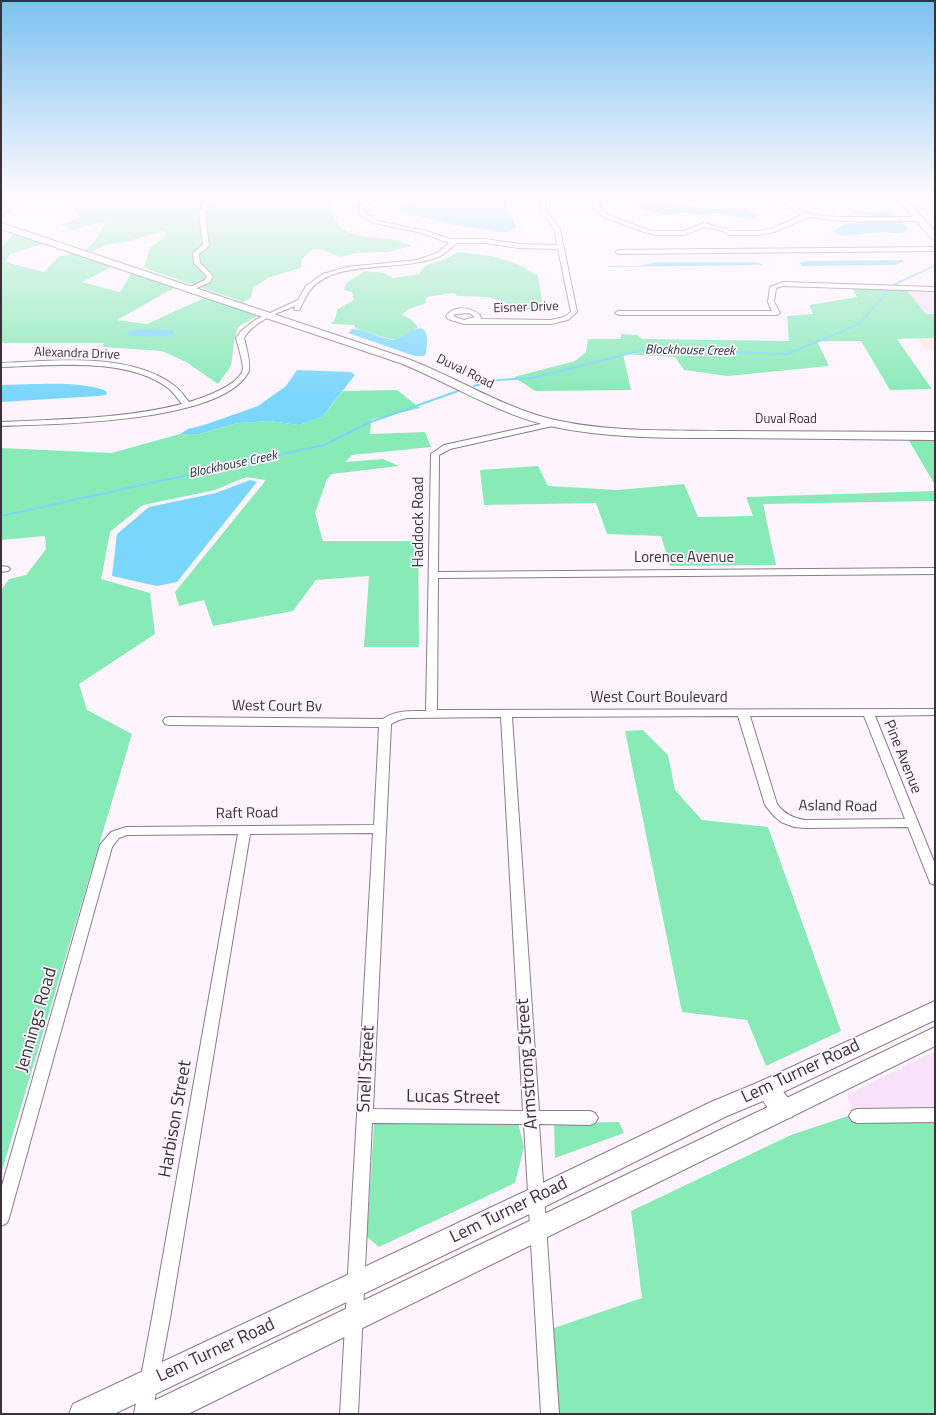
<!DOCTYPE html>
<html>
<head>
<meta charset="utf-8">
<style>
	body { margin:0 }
	#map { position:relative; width:936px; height:1415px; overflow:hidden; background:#fef4fe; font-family:"Titillium Web",sans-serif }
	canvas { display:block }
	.frame { position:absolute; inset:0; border:2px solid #393339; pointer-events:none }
</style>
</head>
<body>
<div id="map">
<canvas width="936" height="1415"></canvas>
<div class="frame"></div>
</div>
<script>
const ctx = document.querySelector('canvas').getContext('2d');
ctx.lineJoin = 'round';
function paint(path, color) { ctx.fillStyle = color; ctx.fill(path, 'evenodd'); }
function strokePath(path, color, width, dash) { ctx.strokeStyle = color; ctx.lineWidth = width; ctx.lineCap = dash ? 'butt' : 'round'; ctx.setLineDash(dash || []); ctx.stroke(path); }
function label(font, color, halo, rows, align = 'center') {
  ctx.font = font + ' "Titillium Web",sans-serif'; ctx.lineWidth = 3.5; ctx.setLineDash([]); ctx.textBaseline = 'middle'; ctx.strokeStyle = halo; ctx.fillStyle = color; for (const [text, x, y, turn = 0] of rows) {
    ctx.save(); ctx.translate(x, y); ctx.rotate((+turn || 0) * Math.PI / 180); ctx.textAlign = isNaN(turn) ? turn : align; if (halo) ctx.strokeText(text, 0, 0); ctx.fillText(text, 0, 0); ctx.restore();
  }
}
paint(new Path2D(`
	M796 197H892L901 207H822L799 202Z
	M907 197H935V211H919Z
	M906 289 935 290V314H926Z
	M935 1051V1120L857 1122 847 1095Z`), '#f8e2f9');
paint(new Path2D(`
	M918 338H935V349H924Z`), '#fde8e3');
paint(new Path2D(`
	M1 197H345L339 199 331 208C338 243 371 234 397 240 402 241 407 244 412 246L388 252 358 253 340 257 323 250 313 249 302 259 301 268 268 278 253 288 251 298 243 302 144 268 149 249 167 234 163 231 130 241 106 245 91 252 85 250 96 240 105 223 89 225 74 230 61 225 80 216 71 205 54 198 33 197 25 201 1 219Z
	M14 233 46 243 10 254 5 262 44 272 58 257 73 253 114 266 82 282 120 292 132 272 176 287 117 320 147 324 206 297 257 316 238 327 234 342 231 366 218 384 186 362 162 351 103 347 104 343H1V248Z
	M458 252 492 256 509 261 526 268 527 270 538 275 542 301 534 310 520 309 496 299 487 297 457 296 454 293 430 296 426 298V303L407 310 402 315 411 319 418 327 395 340 368 333 355 328 354 325 331 324 335 319 337 310C343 305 349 304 354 299L352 292 344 290 346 283 365 271 384 273 393 278 419 274C424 264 430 264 440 261 446 259 452 255 458 252Z
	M852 288 906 289 926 314H935V338L897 339 932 389 890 390 861 341H817L829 366 728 376 684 370 675 357 623 354 631 390 535 391 514 377 575 361 586 352 588 339H621V334L637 335 643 339 789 341 787 316 813 314 809 305 857 297Z
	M397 390 420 408 371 420 370 434 425 432 431 447 352 455 345 462 383 459 399 466 332 474 327 479 315 513 323 541H418L419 647H364L369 576 316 580 293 611 213 626 204 600 179 606 175 592 266 480 246 477 215 490 143 505 110 532 101 579 150 593 155 634 79 684 87 710 132 734 1 1174V590L9 579 26 575 46 549 45 536 1 540V448L111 453 180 434 190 435 199 434 238 423 270 421 299 425 322 417 343 391Z
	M908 439 935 440V485Z
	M538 466 548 486 618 490 684 484 698 517 753 516 746 497 935 491V501L763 504 776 565 670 566 661 536 607 534 596 503 484 505 480 470Z
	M643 730 668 755 675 790 702 820 768 827 841 1031 766 1066 747 1020 682 1012 625 731Z
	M854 1114 935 1120V1414H558L551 1329 642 1298 631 1211 791 1135Z
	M619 1122 624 1133 555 1158 554 1123Z
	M518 1123 524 1147 515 1183 379 1247 367 1237 374 1124Z`), '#88eab7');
paint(new Path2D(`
	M424 197H508C501 214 516 216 516 228L508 232H497L484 229 464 227 405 213 399 209 404 205Z
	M655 201 705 209 748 208 749 212 754 214 757 218 746 219 719 213 700 215 684 213 664 215 640 208 638 205 643 202Z
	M883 210 893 211 897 214 896 216H865L853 213C861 207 876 217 883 210Z
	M888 221 902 222 908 228 907 231C899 235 890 232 882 232 870 232 842 240 833 231L847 223Z
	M903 260 904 261 896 265 802 266 800 263 806 261Z
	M656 262H755L764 265 610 267 609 266H638Z
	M137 329 172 330 175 333 168 337 132 336 127 334 129 331Z
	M352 329C358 328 384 339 394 340 402 338 425 316 427 338 428 343 426 349 426 354L424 356H415L348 333Z
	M297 370 351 372 355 375 322 417 299 425 270 421 238 423 199 434 190 435 180 434 188 429 204 425 258 406 286 386Z
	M1 385C31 385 79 380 106 391L107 393 106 395 98 396 1 402Z
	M250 480 257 482 177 582 157 586 112 576 117 534 149 507 216 493Z`), '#7bd6fb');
strokePath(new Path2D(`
	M893 285 934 266
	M821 340 859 324 890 289`), '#7bd6fb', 1.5);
strokePath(new Path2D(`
	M474 386 498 380 533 378 647 349 787 354 824 339
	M1 516 324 445 368 423 458 391`), '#7bd6fb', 2);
const minor = new Path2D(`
	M206 197H212L205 213 209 246 199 254 200 263 213 276 210 282 190 291 187 289 188 288 205 280 207 276 194 263 193 253 203 245 199 213Z
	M375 197H382L366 205 364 209 365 213 378 221 426 231 450 239H485L519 244 557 245C556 240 556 233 554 229 547 216 536 214 541 197H547L545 204 547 212 560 229 577 312 568 320 551 324H464L448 319 446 316C454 305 470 307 480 315L481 319 551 320 564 317 571 312 558 249 519 248 485 243H457C451 247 446 254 440 256 403 273 337 258 311 289 306 295 303 304 299 310H295L294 309 295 306C278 313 254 321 244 338 246 346 252 367 248 373 220 423 55 424 1 426V422C61 419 123 419 182 404 177 398 173 392 168 388 126 356 50 366 1 367V363C54 361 127 352 172 384 179 388 184 396 189 402 203 398 240 385 243 369 243 363 238 345 236 338L241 331 255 320 298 300 306 286 323 274 347 267 417 260 437 253 449 243 422 233 374 223 360 215 358 209 362 203ZM469 313 475 317 464 320 453 316 455 314Z
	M597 197H604L600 200 599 204 601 209 608 215 648 230 656 231H683L704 223 727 229 730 231H759L771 229 802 215 798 214 788 204 763 198 762 197H771L792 202 802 212 816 215 838 217H919L922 219 919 221H838L809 217 774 232 759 235H729L723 231 704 227 684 235H656L644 232 604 217 595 210 593 204 594 199Z
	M935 247V251L618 254 615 252 618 250Z
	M783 282 935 287V291L783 286 776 288 774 302 780 313 777 315H618L615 313 618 311H772L768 302 770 287Z
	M554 421 558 423 557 425 450 449 439 455 438 572 935 568V574L438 578 437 710 935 709V715L875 716 935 864V885L930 883 929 880 908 827 805 828 794 827 781 822 774 816 765 805 738 716 512 717 539 1111H590L595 1113 598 1118 595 1123 590 1125 539 1124 559 1414H541L524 1124 372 1123 358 1414H340L373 833 250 834 170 1318 152 1414H134L152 1318 238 834 127 835 119 838 112 847 9 1218 7 1223 1 1226V1189L100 845 111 832 126 827 374 825 379 727 169 725 165 724 163 721 165 718 169 717 383 719C395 710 411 711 426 711L431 454 444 445ZM750 716H864L905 819 805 820C793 818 784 814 777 804ZM501 717 523 1111 373 1109 391 724 399 720 407 718Z
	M1 566 8 567 10 569 8 571 1 572Z
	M935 1108V1122L857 1123 852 1121 849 1116 852 1111 857 1109Z`);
const secondary = new Path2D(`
	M767 1080C779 1084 789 1098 795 1110L792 1117C789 1118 786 1120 783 1119 773 1118 760 1097 756 1089L759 1082Z`);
const primary = new Path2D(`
	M895 197H903L935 231V240L932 239Z
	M1 223 408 359C458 378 503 408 555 420 610 432 668 430 724 431 794 431 865 432 935 432V440C867 439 800 439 732 438 673 438 612 439 554 427 499 415 452 384 400 363L1 229Z
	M935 1001V1020L775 1096 727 1116 546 1206 114 1414H69L73 1404 528 1190 711 1102 759 1082Z
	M935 1027V1046L188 1414H143L147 1404Z`);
strokePath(minor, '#8a7c8a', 2);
strokePath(secondary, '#8a7c8a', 2);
strokePath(primary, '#8a7c8a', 2);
paint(minor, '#fff');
paint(secondary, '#fff');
paint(primary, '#fff');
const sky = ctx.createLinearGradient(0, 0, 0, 395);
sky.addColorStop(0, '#7cc2f0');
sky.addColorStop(0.5, '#fffaff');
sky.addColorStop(1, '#fffaff00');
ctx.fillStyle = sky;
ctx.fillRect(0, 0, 936, 395);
label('13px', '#393339', '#fef4fe', [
	["Eisner Drive",526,308,-2],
	["Alexandra Drive",77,354,2],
	["Duval Road",465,372,26],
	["Duval Road",786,420]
]);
label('italic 13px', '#1b3039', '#fef4fe', [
	["Blockhouse Creek",690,351,1],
	["Blockhouse Creek",233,465,-12]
]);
label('15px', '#393339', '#fef4fe', [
	["Haddock Road",419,522,-90],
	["Lorence Avenue",684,558],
	["West Court Boulevard",659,698],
	["West Court Bv",277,707,1],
	["Pine Avenue",902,757,68],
	["Asland Road",838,807,1],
	["Raft Road",247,814,-1]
]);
label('18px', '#393339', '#fef4fe', [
	["Jennings Road",37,1020,-74],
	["Armstrong Street",528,1064,-94],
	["Snell Street",367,1069,-87],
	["Lem Turner Road",801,1072,-25],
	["Lucas Street",453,1098,1],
	["Harbison Street",176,1119,-80],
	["Lem Turner Road",509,1211,-26],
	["Lem Turner Road",216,1351,-25]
]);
</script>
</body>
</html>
